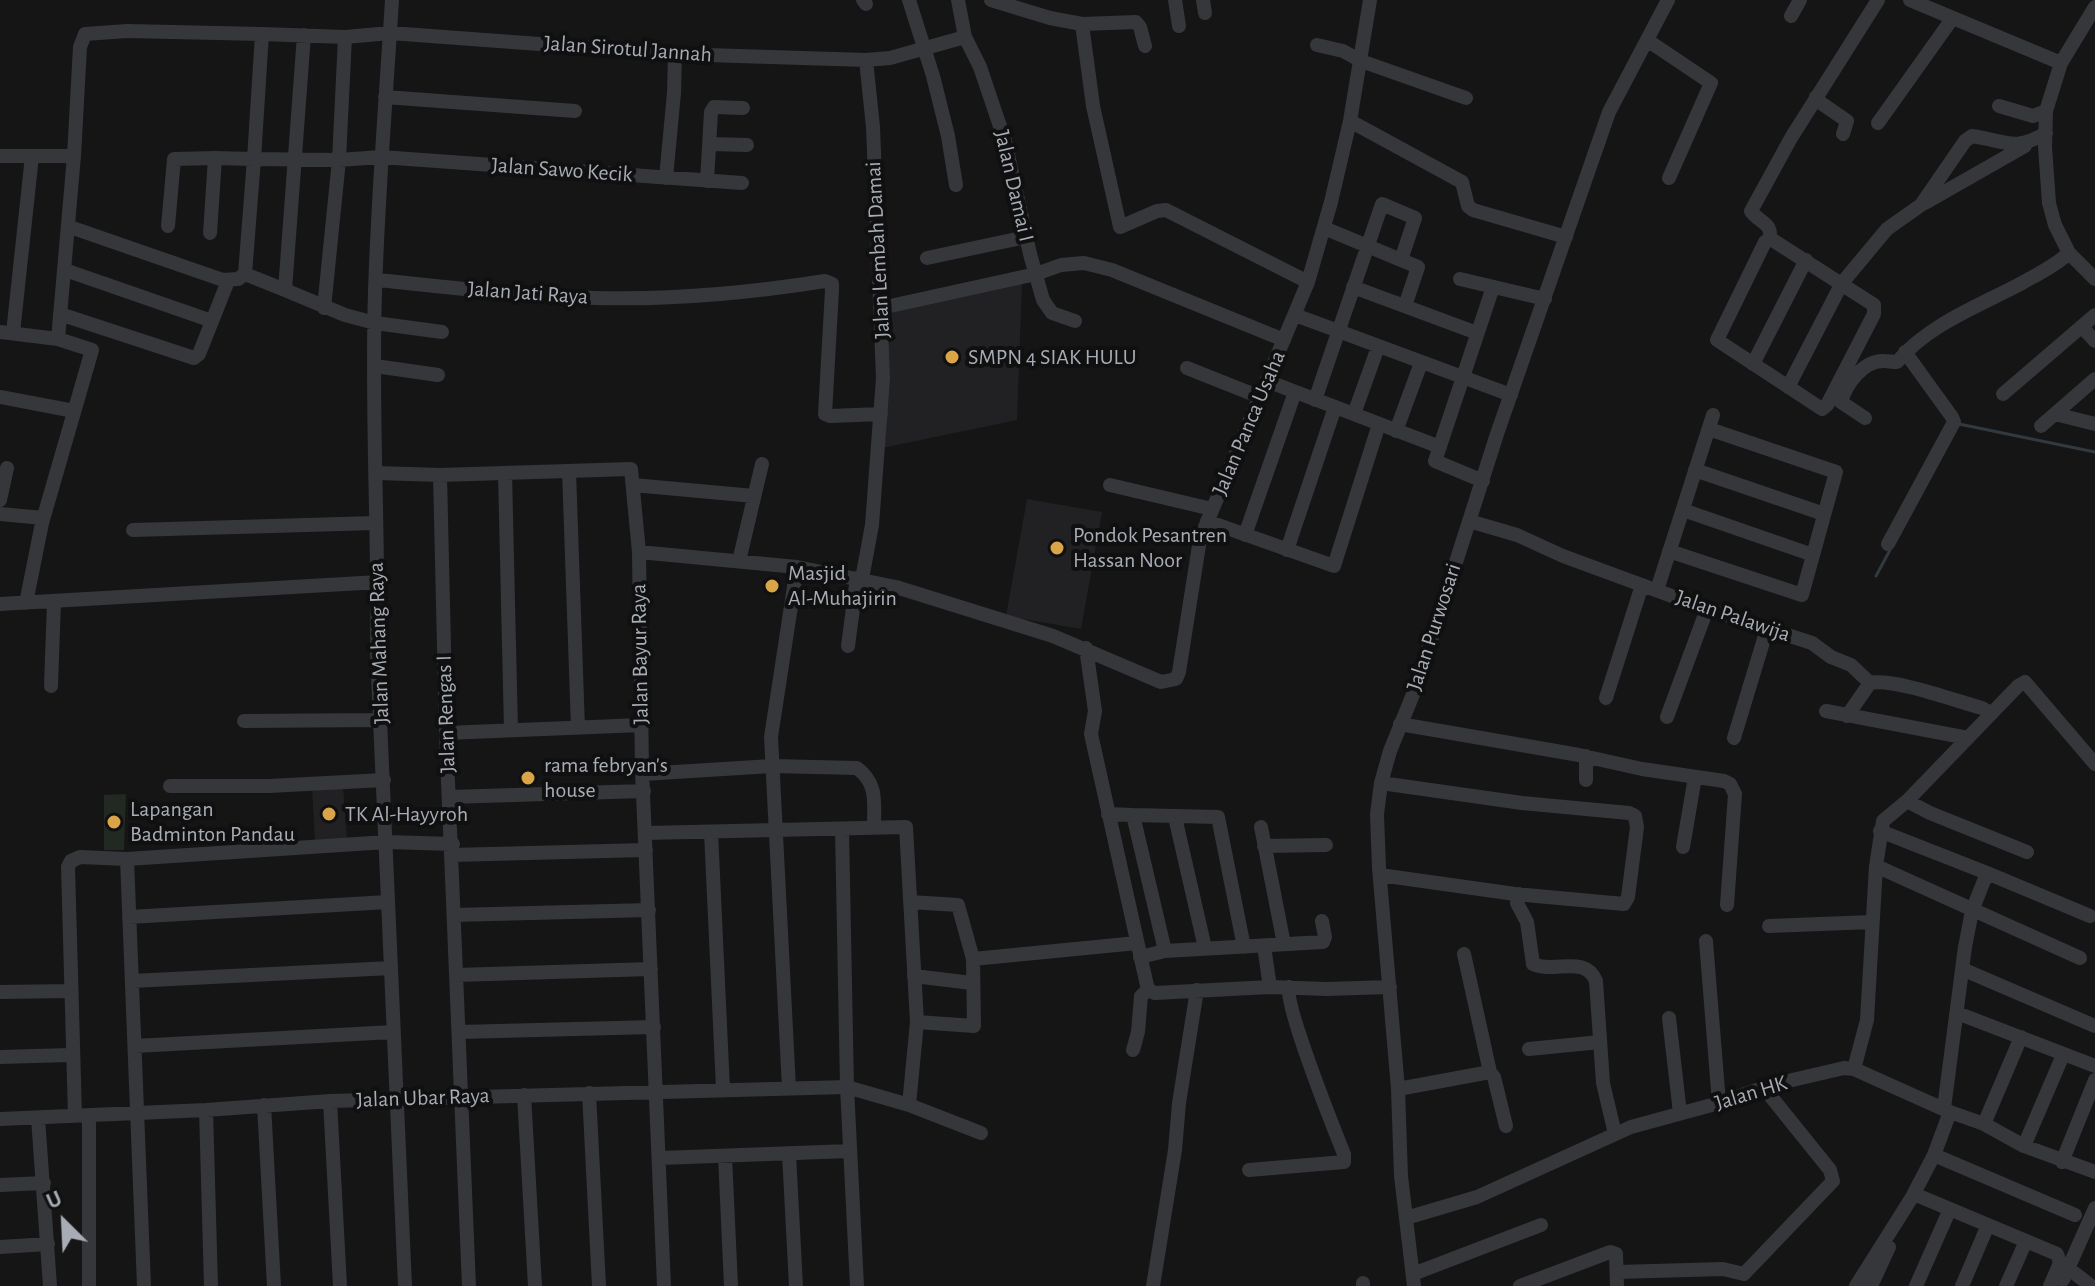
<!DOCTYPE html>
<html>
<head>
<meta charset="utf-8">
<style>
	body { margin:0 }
	#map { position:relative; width:2095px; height:1286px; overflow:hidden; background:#151516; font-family:"Alegreya Sans",sans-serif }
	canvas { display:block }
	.north { position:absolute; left:24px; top:1182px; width:80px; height:80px; -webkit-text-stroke:6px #101011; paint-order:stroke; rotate:336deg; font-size:22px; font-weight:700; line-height:32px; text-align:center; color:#a8adb5 }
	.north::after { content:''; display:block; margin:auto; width:28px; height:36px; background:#a8adb5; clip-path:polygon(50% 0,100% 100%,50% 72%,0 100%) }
</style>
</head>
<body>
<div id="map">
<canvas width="2095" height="1286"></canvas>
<div class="north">U</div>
</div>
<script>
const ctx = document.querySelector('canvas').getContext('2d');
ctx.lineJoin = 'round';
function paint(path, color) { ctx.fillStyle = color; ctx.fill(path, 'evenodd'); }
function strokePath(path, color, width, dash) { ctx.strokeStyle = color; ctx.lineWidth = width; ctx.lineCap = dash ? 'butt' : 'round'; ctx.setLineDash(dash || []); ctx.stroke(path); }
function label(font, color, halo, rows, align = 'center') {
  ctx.font = font + ' "Alegreya Sans",sans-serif'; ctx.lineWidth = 8; ctx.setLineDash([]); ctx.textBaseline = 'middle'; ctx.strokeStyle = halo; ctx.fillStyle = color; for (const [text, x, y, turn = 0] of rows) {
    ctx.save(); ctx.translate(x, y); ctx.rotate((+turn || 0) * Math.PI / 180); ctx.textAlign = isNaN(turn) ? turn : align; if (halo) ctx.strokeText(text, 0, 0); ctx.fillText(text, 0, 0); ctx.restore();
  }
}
paint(new Path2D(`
	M1022 283 1017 420 882 448 886 311Z
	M1027 499 1102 512 1081 629 1006 616Z
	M343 787 347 839 315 840 312 789Z`), '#212123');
paint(new Path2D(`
	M126 794 124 850H104V795Z`), '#222822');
strokePath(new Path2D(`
	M1959 424 2095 452
	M1876 576 1890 550`), '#323a3f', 3);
strokePath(new Path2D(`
	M392 0C386 97 378 195 375 292 371 412 379 532 377 652L405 1286
	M863 0 866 4
	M909 0 933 76 948 136 956 185
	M991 0 1050 18 1082 24 1093 106 1120 227 1157 211 1166 210 1308 282
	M1175 0 1179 26
	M1203 0 1205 13
	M1910 0 2061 63
	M2095 7 2061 63 2046 111 2045 147 2049 203 2055 225 2069 253 2095 279
	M1791 16 1800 0
	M1082 24 1136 22 1140 27 1145 46
	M304 35 285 290 345 315 375 323 442 332
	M965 37 980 67 1005 141 1030 254 1043 300 1052 313 1075 321
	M1647 40 1711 83 1669 178
	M1317 45 1343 51 1361 61 1466 98
	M385 97 575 111
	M1816 97 1821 103 1847 121 1843 134
	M1999 106 2033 116 2046 111
	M1350 121 1462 182 1468 206 1473 210 1566 237
	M1878 123 1952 19
	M709 144 747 145
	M0 156H74L58 339 92 350 42 523 26 603
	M74 156 80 47 85 34 127 31 262 34
	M666 178 674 93 675 54
	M707 181 711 112 714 107 743 108
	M742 183 381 157 339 160 254 159 262 34 345 37 390 33 675 54 866 60 890 58 965 37 958 0
	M1925 203 2025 146
	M168 226 174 159 215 158
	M70 227 223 280 238 279 245 274 254 159 215 158 210 233
	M1324 228 1418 267 1405 306
	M1771 239 1874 305V314L1827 405 1822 409 1717 340 1765 242Z
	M1769 240C1774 223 1759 223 1751 211L1791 138 1878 0
	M927 258 1026 237
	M65 270 212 321
	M245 274 285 290
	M1460 279 1545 299
	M377 280C449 287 522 296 595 298 672 300 749 293 825 281L832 284V290L825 414 830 416 881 414
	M1353 287 1477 333
	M324 308 339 160 345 37
	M881 308 1036 274 1061 265 1084 263 1112 270 1284 340
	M60 314 194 358 199 354 228 281
	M1295 315 1511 395
	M2082 327 2095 341
	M0 332 58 339
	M13 333 32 156
	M1753 364 1806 260
	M375 366 438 375
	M1187 368 1260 397
	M1267 381 1440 447
	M1788 387 1842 283 1887 229 1921 205 1965 141 1972 136C2006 141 2014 152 2046 133
	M2003 394 2095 315
	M0 397 74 411
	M1315 400 1382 204 1415 218 1401 260
	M1354 414 1378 347
	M2055 414 2095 424
	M1865 418 1841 402C1846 384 1863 361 1883 361 1888 361 1892 362 1897 362 1929 324 1979 306 2022 283 2038 274 2055 266 2069 253
	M2041 426 2095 379
	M1396 431 1421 363
	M1695 470 1824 514
	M569 471 578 728
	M377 473 440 475 631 469 639 552 642 770 664 1286
	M505 473 511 730
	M440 475 446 733 469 1286
	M1483 481 1435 461 1493 287
	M633 485 754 496
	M1110 485 1212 509
	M0 500 7 468
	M1683 510 1813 555
	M0 514 43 518
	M1207 521 1334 566 1379 424
	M1469 521 1517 535 1563 556 1707 609 1812 643 1831 657 1851 665 1870 683C1894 678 1956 701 1982 708L1991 713
	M133 530 375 523
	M1245 535 1295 392
	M1888 544 1954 422 1952 417 1905 352
	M1287 550 1335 407
	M1669 551 1802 595 1836 472 1709 429
	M639 552 797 567 896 587 1053 636 1161 682 1176 679 1179 672 1200 539 1308 282 1331 202 1350 121 1370 0
	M739 561 762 464
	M862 579 872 525 883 378 873 127 866 60
	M1657 590 1713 415
	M0 604 379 582
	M848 646 857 578
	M1086 648 1095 711 1091 734 1148 990 1155 993 1270 987 1326 989 1390 987
	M51 686 54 602
	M1606 698 1642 585
	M1826 711 1968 738
	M1847 716 1870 683
	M1667 717 1707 609
	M244 721 381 720
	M1400 724 1579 755 1642 769 1724 781 1730 784 1735 794 1727 905
	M446 733 641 725
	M1734 738 1767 629
	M643 774 772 766 857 768C878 784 874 802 874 826
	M1586 780V756
	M170 786H269L384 780
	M449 797 644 791
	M1907 801 2018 686 2025 682 2095 764
	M1108 814 1133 815 1165 951
	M1133 815 1218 817 1244 947
	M1175 817 1205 948
	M1261 827 1284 944
	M842 829 847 1087 857 1286
	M1880 831 1987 873
	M711 832 723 1089
	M646 833 906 827 917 1022 909 1105
	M1264 846 1326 845
	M1683 847 1695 777
	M451 855 646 850
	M127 859 144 1286
	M1876 866 2080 958
	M1380 875 1515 894 1624 904 1628 897 1637 827 1635 816 1629 813 1522 803 1381 783
	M1519 894 1517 903 1527 922 1533 964C1554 974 1585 954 1596 981L1603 1083 1615 1134
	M910 902 958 905 973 959 1137 943
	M454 915 649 910
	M129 917 388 902
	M1769 926 1872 922
	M1706 941 1719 1103
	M1264 946 1270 987
	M1464 954 1490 1072 1494 1077 1506 1126
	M1140 957 1165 951 1323 942 1325 937 1322 921
	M1962 969 2095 1026
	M456 975 651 969
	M914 976 972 983
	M132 981 391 968
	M0 992 69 991
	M1957 1013 2095 1066
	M1669 1018 1680 1113
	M917 1022 974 1026 973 959
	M459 1032 654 1027
	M135 1046 393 1032
	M1529 1049 1600 1042
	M1133 1050 1138 1032 1141 996 1148 990
	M0 1057 71 1055
	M1854 1069 1867 1020 1876 866 1883 821 1907 801 1930 813 2027 852
	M789 1088 771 737 797 567
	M1398 1089 1490 1072
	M589 1093 599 1286
	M524 1095 535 1286
	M330 1101 340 1286
	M264 1105 274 1286
	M1944 1108 1965 947 1972 911 1987 873 2090 916
	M206 1110 211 1286
	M89 1115V1286
	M75 1116 68 867 71 861 80 857 127 859 387 842 453 844
	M38 1118 50 1286
	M0 1119 206 1110 330 1101 847 1087 909 1105 981 1133
	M1984 1124 2021 1037
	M2024 1146 2063 1055
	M789 1154 796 1286
	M1934 1155 2075 1215
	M725 1156 731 1286
	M660 1158 850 1151
	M2062 1162 2095 1080
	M1249 1170 1344 1162V1154C1334 1129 1284 1004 1289 987
	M0 1185 44 1183
	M1911 1199 1934 1155 1950 1112
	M1406 1218 1477 1197 1631 1127 1719 1103 1775 1084 1844 1068 1854 1069 1950 1112 1984 1124 2024 1146 2095 1172
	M0 1247 48 1244
	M2068 1268 2091 1286
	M1618 1272 1723 1269 1744 1274 1833 1181 1830 1170 1764 1088
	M1413 1274 1541 1225
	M2063 1280 2095 1208
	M1363 1283V1286
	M1153 1286 1175 1150 1179 1103 1197 990
	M1414 1286 1401 1176 1398 1089 1379 868 1377 814 1381 783 1390 751 1416 687 1497 434 1609 112 1668 0
	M1520 1286 1610 1252 1616 1254 1617 1286
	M1856 1286 1914 1194 2057 1254 2060 1263 2050 1286
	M1871 1286 1889 1247
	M1916 1286 1950 1209
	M1962 1286 1988 1225
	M2006 1286 2026 1241`), '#36373b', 14);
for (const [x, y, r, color] of [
	[952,357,8,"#daa549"],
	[1057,548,8,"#daa549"],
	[772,586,8,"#daa549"],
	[528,778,8,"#daa549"],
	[329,814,8,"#daa549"],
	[114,822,8,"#daa549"]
]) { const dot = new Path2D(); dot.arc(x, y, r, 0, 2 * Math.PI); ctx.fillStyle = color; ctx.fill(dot); strokePath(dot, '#101011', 3); }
label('22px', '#a8adb5', '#101011', [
	["Jalan Sirotul Jannah",628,49,4],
	["Jalan Sawo Kecik",562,170,4],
	["Jalan Damai I",1014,186,77],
	["Jalan Lembah Damai",878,250,-93],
	["Jalan Jati Raya",528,293,4],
	["Jalan Panca Usaha",1249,423,-67],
	["Jalan Palawija",1733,616,19],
	["Jalan Purwosari",1434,627,-72],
	["Jalan Mahang Raya",379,643,-92],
	["Jalan Bayur Raya",640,654,-91],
	["Jalan Rengas I",446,714,-92],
	["Jalan HK",1751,1093,-17],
	["Jalan Ubar Raya",423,1098,-2]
]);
label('22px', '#a8adb5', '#101011', [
	["SMPN 4 SIAK HULU",968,357],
	["Pondok Pesantren",1073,535],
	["Hassan Noor",1073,560],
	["Masjid",788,573],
	["Al-Muhajirin",788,598],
	["rama febryan's",544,765],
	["house",544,790],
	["Lapangan",130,809],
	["Badminton Pandau",130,834],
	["TK Al-Hayyroh",345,814]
], 'left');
</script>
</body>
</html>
